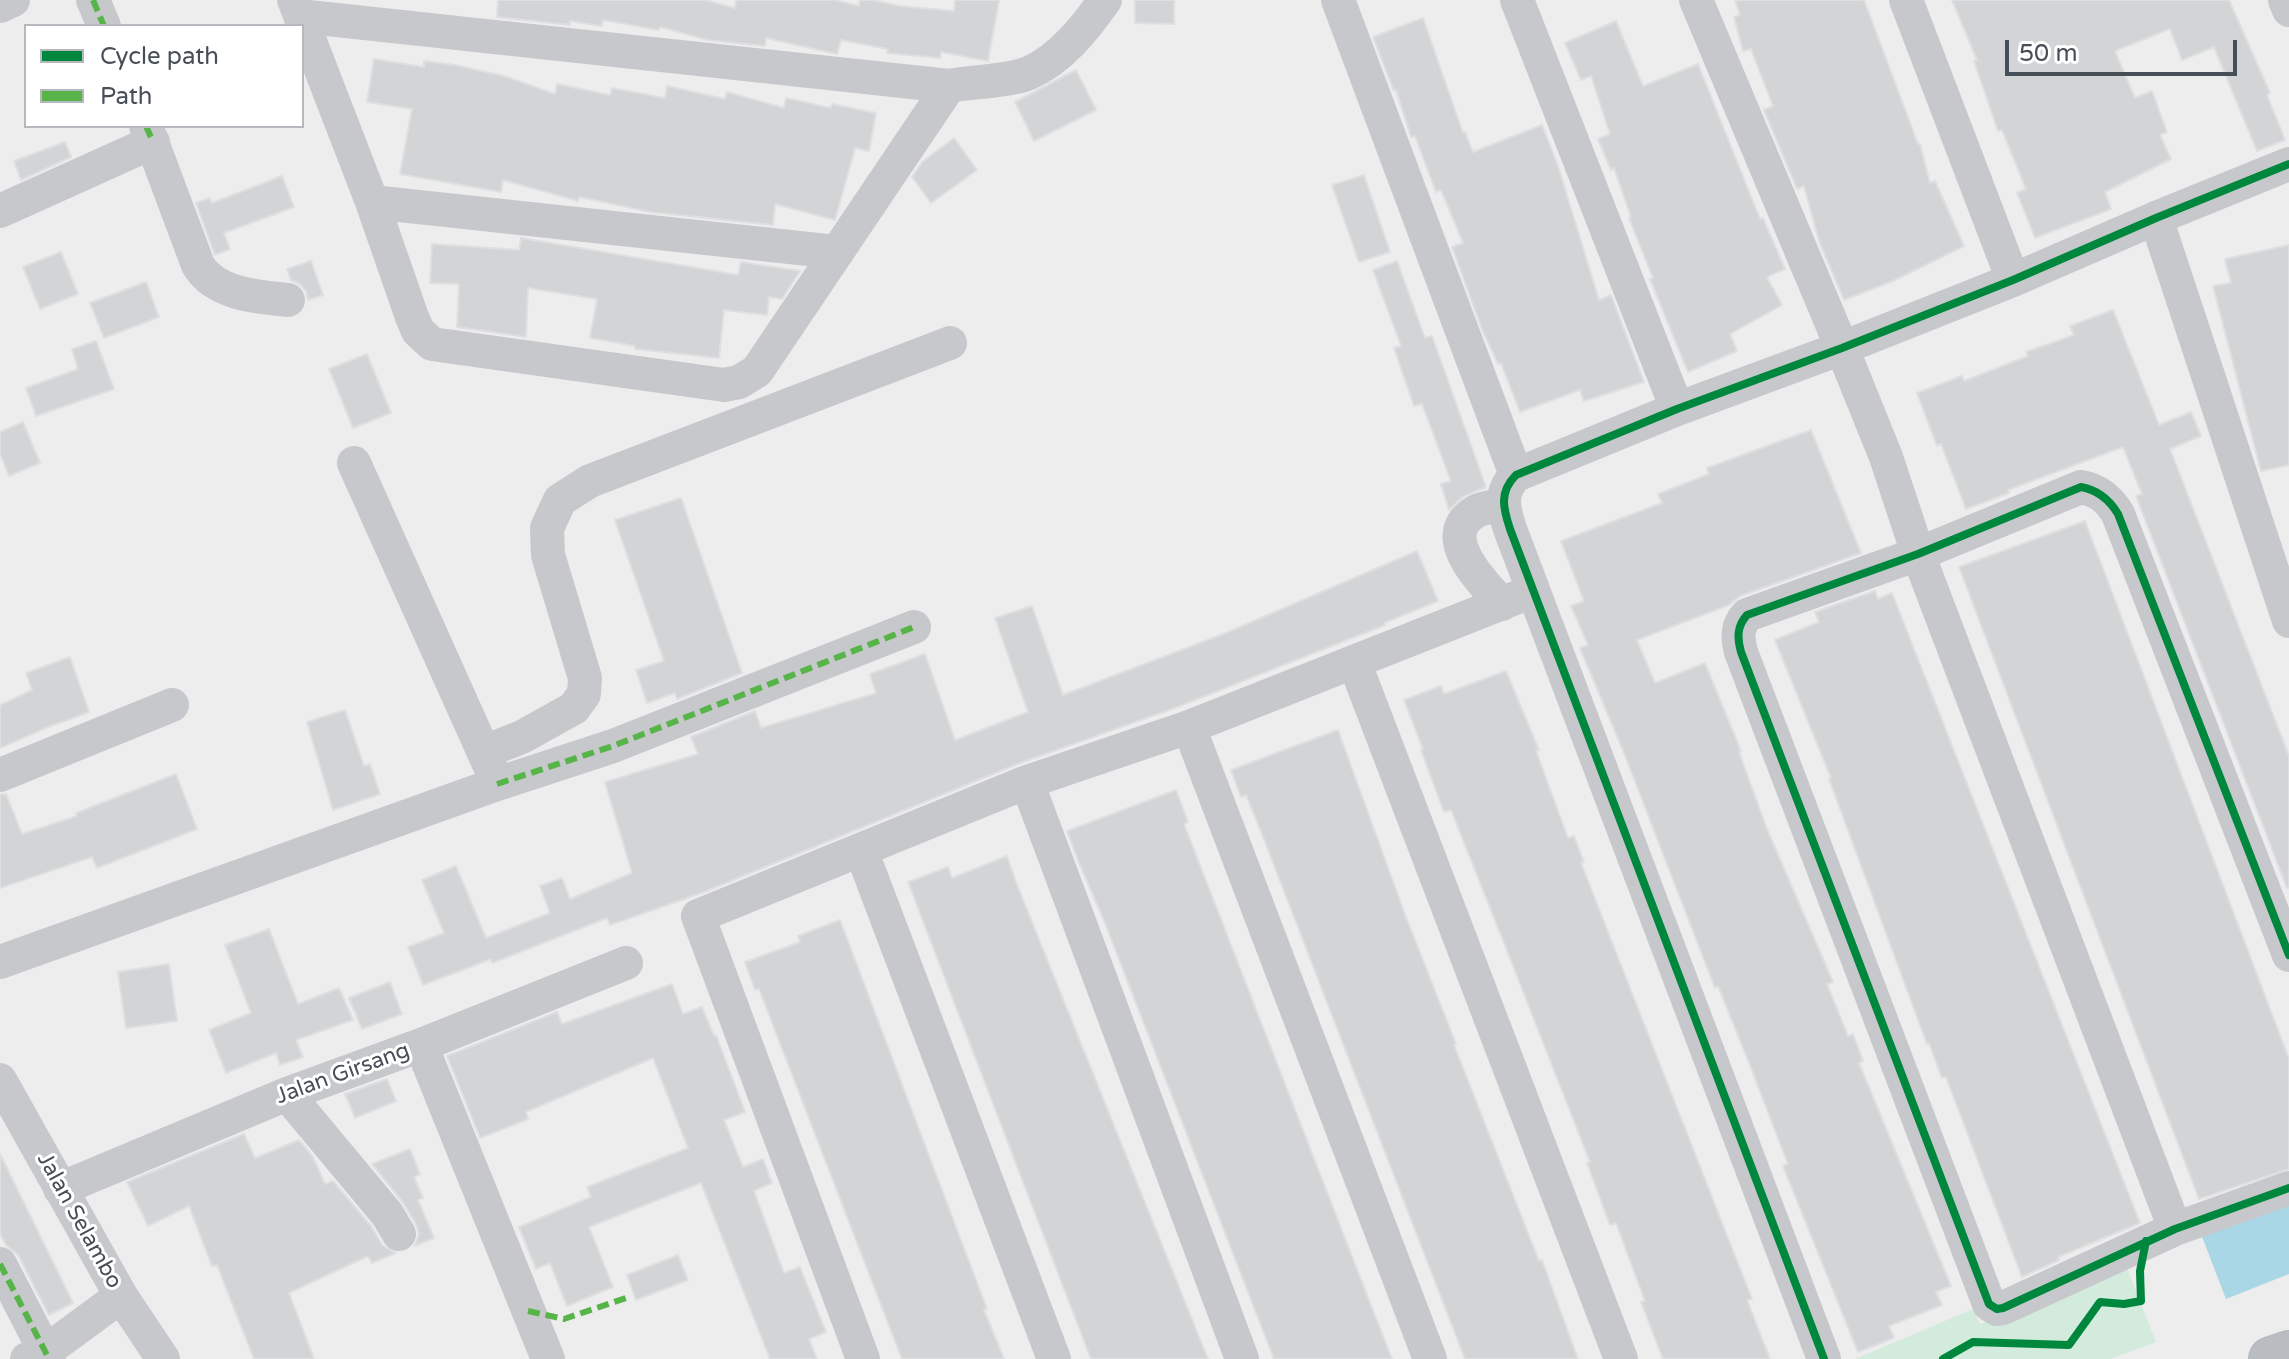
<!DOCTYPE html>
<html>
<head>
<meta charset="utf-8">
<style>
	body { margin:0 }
	#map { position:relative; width:2289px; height:1359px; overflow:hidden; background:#ededed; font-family:"Varela Round",sans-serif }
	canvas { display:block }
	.legend { position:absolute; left:24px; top:24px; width:280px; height:104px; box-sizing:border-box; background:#fff; border:2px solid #b5b8bc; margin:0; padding:10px 14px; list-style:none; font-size:24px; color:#464e57 }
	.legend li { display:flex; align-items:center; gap:16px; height:40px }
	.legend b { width:40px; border:2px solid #b5b8bc }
	.scale { position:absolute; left:2005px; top:40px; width:232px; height:36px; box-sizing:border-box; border:4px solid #464e57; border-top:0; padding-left:10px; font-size:24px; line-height:28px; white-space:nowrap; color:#464e57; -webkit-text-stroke:6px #fff; paint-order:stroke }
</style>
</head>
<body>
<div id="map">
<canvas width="2289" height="1359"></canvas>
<ul class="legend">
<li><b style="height:10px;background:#00873e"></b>Cycle path</li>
<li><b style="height:10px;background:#57b448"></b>Path</li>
</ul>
<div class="scale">50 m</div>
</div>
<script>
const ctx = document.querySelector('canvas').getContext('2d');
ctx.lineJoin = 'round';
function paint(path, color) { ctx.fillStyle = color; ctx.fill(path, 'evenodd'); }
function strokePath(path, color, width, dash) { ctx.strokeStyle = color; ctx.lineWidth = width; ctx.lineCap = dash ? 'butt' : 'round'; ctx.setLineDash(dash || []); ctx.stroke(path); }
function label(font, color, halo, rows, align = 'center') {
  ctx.font = font + ' "Varela Round",sans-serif'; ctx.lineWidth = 6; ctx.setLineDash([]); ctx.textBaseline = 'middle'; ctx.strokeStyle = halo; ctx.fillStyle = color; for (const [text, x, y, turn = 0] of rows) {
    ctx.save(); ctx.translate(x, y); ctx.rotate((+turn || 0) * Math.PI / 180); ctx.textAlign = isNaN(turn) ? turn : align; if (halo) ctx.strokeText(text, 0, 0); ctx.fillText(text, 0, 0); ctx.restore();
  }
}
paint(new Path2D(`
	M2127 1268 2156 1342 2110 1359H1855L1973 1309 1980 1324Z`), '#d3ebdd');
paint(new Path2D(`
	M2289 1199V1274L2226 1299 2201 1234Z`), '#aad7e5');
const building = new Path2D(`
	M498 0H705L735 8 736 0H835L859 6 860 0H873L899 6 954 11 955 0H999L988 61 941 52 940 58 887 53 888 49 841 40 837 54 766 38 765 46 708 40 660 27 659 30 603 20 602 26 570 21V25L497 17Z
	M1135 0H1174V24L1135 23Z
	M1735 0H1864L1918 144H1920L1930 183 1935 181 1964 246 1893 281 1844 300 1819 241 1804 186 1797 189 1764 110 1773 106 1751 49 1743 51 1734 17 1740 15Z
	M1952 0H2229L2270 93 2267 95 2285 140 2257 151 2214 47 2182 60 2170 29 2115 51 2135 98 2152 91 2167 132 2160 135 2171 159 2105 192 2111 209 2035 238 2017 193 2026 189 2002 130 1998 131 1974 61 1977 60Z
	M1423 18 1463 133 1465 132 1473 152 1542 125 1558 166 1599 300 1611 295 1644 382 1584 401 1580 390 1520 412 1501 363 1498 364 1482 329 1452 247 1463 243 1441 190 1436 192 1415 136 1411 137 1396 90 1394 91 1373 37Z
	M1616 21 1643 86 1698 64 1760 219 1763 218 1785 269 1767 277 1782 305 1730 334 1737 351 1688 372 1650 279 1653 278 1629 218 1631 217 1614 168 1611 170 1598 139 1610 134 1591 76 1581 80 1565 43Z
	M374 59 424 67V61L455 65 504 76 555 94 557 84 610 95 612 88 665 98 667 86 725 99 727 92 784 108 786 98 831 108 832 104 876 113 869 151 855 148 835 220 775 204 773 225 650 212 579 197 578 201 503 180 501 192 400 174 412 109 367 102Z
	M1076 70 1096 110 1034 141 1015 102Z
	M954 138 977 170 931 203 912 177 922 162Z
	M65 142 71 157 21 180 14 161Z
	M1364 175 1390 252 1359 262 1332 185Z
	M282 176 294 207 224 233 230 249 215 255 196 203 210 198 212 203Z
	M521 238 738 275 741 262 800 271 782 299 769 297 767 315 724 310 719 358 635 349V346L590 338 597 299 528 288 526 337 457 327 459 284 430 283 432 244 519 250Z
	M2289 245V465L2261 471 2213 286 2231 283 2225 259Z
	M61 252 78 294 40 309 23 267Z
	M311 261 323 295 308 300 306 291 300 284 291 280 287 269Z
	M1397 261 1425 338 1432 336 1486 487 1464 496 1449 510 1441 484 1451 481 1422 404 1414 406 1394 348 1401 346 1373 270Z
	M146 282 159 317 104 338 90 303Z
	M2113 310 2159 425 2191 412 2201 436 2170 449 2289 756V887L2287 888 2136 496 2142 494 2123 447 2008 490 2009 493 1966 509 1941 444 1937 446 1917 393 1962 376 1964 381 2028 356 2026 352 2074 335 2070 326Z
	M96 341 114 389 36 416 26 388 78 369 72 349Z
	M367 354 391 413 353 428 329 369Z
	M23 422 40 463 9 476 0 453V432Z
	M1811 430 1861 553 1740 596 1729 605 1637 640 1655 683 1705 663 1741 751 1739 752 1767 829 1833 982 1827 984 1848 1036 1853 1034 1863 1061 1859 1063 1951 1286 1936 1292 1942 1305 1889 1326 1894 1338 1858 1352 1783 1166 1788 1164 1749 1063 1718 986 1715 988 1624 753 1580 648 1588 645 1571 606 1584 601 1561 541 1662 503 1658 494 1709 474 1707 468Z
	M681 498 742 673 677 699 675 693 647 703 636 670 664 661 615 520Z
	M2085 521 2289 1059V1169L2199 1199 1959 567Z
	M1417 551 1438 601 1384 623 1385 625 1172 709 1020 763 704 892 610 925 607 918 492 963 491 959 423 985 408 947 444 933 422 880 456 866 486 938 550 913 540 886 562 878 570 899 632 873 605 782 698 754 691 737 755 711 761 728 876 693 870 674 925 654 955 740 1028 712 995 618 1032 606 1063 695 1226 633Z
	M1875 591 1878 599 1892 593 2140 1223 2058 1257 2059 1260 2022 1277 1946 1077 1942 1078 1929 1043 1927 1044 1829 779 1831 778 1775 640 1819 622 1815 612Z
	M70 657 89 712 48 727 0 748V705L32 690 26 673Z
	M1506 671 1539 750 1536 751 1568 838 1574 836 1584 862 1581 863 1752 1299 1747 1300 1770 1359H1663L1641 1302 1645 1301 1616 1223 1610 1225 1587 1163 1590 1162 1506 948 1451 810 1444 812 1421 750 1423 749 1404 700 1441 686 1444 694Z
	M345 710 364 766 370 764 380 794 333 810 307 722Z
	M1338 730 1406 917 1456 1044 1454 1045 1539 1261 1542 1260 1578 1359H1465L1260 829 1246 795 1241 797 1231 770Z
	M176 774 197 829 97 868 92 857 0 888V795L6 794 22 834 77 816 76 813Z
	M1176 790 1188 822 1184 824 1392 1359H1274L1103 918 1079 863 1067 831Z
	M1007 856 1016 882 1208 1359H1091L908 882 948 867 952 878Z
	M840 920 987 1309 984 1310 1004 1359H902L759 989 755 990 745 962 800 942 798 936Z
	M269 929 298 1004 339 988 353 1020 296 1040 303 1057 280 1065 276 1053 226 1073 209 1030 251 1013 225 945Z
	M169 964 177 1021 126 1028 118 972Z
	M390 982 402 1014 362 1029 349 998Z
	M672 984 683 1014 702 1007 714 1036 716 1035 745 1112 724 1120 743 1167 763 1159 772 1183 754 1191 784 1273 800 1267 826 1332 809 1339 817 1359H770L701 1183 589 1227 613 1287 567 1306 550 1263 536 1269 519 1227 591 1197 587 1187 688 1148 653 1058 526 1112 528 1119 480 1138 447 1056 557 1012 562 1024Z
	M387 1079 396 1101 355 1118 345 1094Z
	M244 1134 255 1158 299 1140 313 1157 325 1184 333 1181 371 1226 382 1245 396 1253 372 1263 368 1256 289 1293 314 1359H254L217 1265 212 1266 189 1206 148 1226 127 1182Z
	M410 1149 420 1174 414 1177 423 1198 418 1200 434 1238 415 1246 419 1234 416 1224 402 1201 372 1164Z
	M0 1154 73 1303 49 1315 18 1255 6 1245 0 1234Z
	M678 1255 688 1280 636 1300 627 1275Z`);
paint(building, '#d3d4d6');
strokePath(building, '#dedfe0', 2);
const highway = new Path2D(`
	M2271 1359 2289 1353`);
strokePath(highway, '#b2b6bc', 46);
strokePath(new Path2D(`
	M93 0 104 26
	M294 0 372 202 412 317 418 331 432 344 724 385 739 382 757 371 949 86
	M1338 0 1516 475
	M1517 0 1677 409
	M1696 0 1842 348 1886 457 1918 554 2175 1229
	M1906 0 2013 280
	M2285 0 2289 10
	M0 6 13 0
	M300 16 949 86C970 82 1010 81 1029 73 1061 59 1086 27 1105 0
	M146 126 198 265C215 294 257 297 288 300
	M372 202 836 252
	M0 211 153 142
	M2156 218 2289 621
	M354 463 493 773
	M1502 504C1493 507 1479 508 1472 514 1437 539 1485 585 1502 604
	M1355 664 1621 1359
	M1189 727 1430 1359
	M486 751 522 737 574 708 584 694 585 678 548 555 547 528 560 500 590 481 950 343
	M0 775 172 705
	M1027 782 1242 1359
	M861 850 1054 1359
	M2289 955 2118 514C2109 499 2098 490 2081 487L1918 554 1747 615C1737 626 1737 637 1741 652L1989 1304 1997 1309 2003 1308 2175 1229 2289 1188
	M0 962 497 784 613 746 914 627
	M421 1045 548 1359
	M0 1080 121 1296 163 1359
	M287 1094 387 1214 399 1234
	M60 1189 287 1094 421 1045 626 963
	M0 1264 49 1359
	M27 1359 45 1352 121 1296
	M863 1359 698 916 1027 782 1189 727 1533 591
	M1824 1359 1510 529C1503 508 1499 492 1516 475L1677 409 1842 348 2013 280 2156 218 2289 164`), '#c7c8cb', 34);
strokePath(highway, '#b9bdc1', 44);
strokePath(new Path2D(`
	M93 0 104 26
	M146 126 153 142
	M497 784 613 746 914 627
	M0 1264 49 1359
	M528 1311 564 1319 626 1298`), '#57b448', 6, [12, 6]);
strokePath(new Path2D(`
	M2289 955 2118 514C2109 499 2098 490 2081 487L1918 554 1747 615C1737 626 1737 637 1741 652L1989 1304 1997 1309 2003 1308 2175 1229 2289 1188
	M1824 1359 1510 529C1503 508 1499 492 1516 475L1677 409 1842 348 2013 280 2156 218 2289 164
	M1943 1359 1973 1342 2069 1345 2100 1302 2124 1304 2141 1301 2140 1271 2146 1241`), '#00873e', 8);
label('22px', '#464e57', '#fff', [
	["Jalan Girsang",343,1074,-20],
	["Jalan Selambo",79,1221,61]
]);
</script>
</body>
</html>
